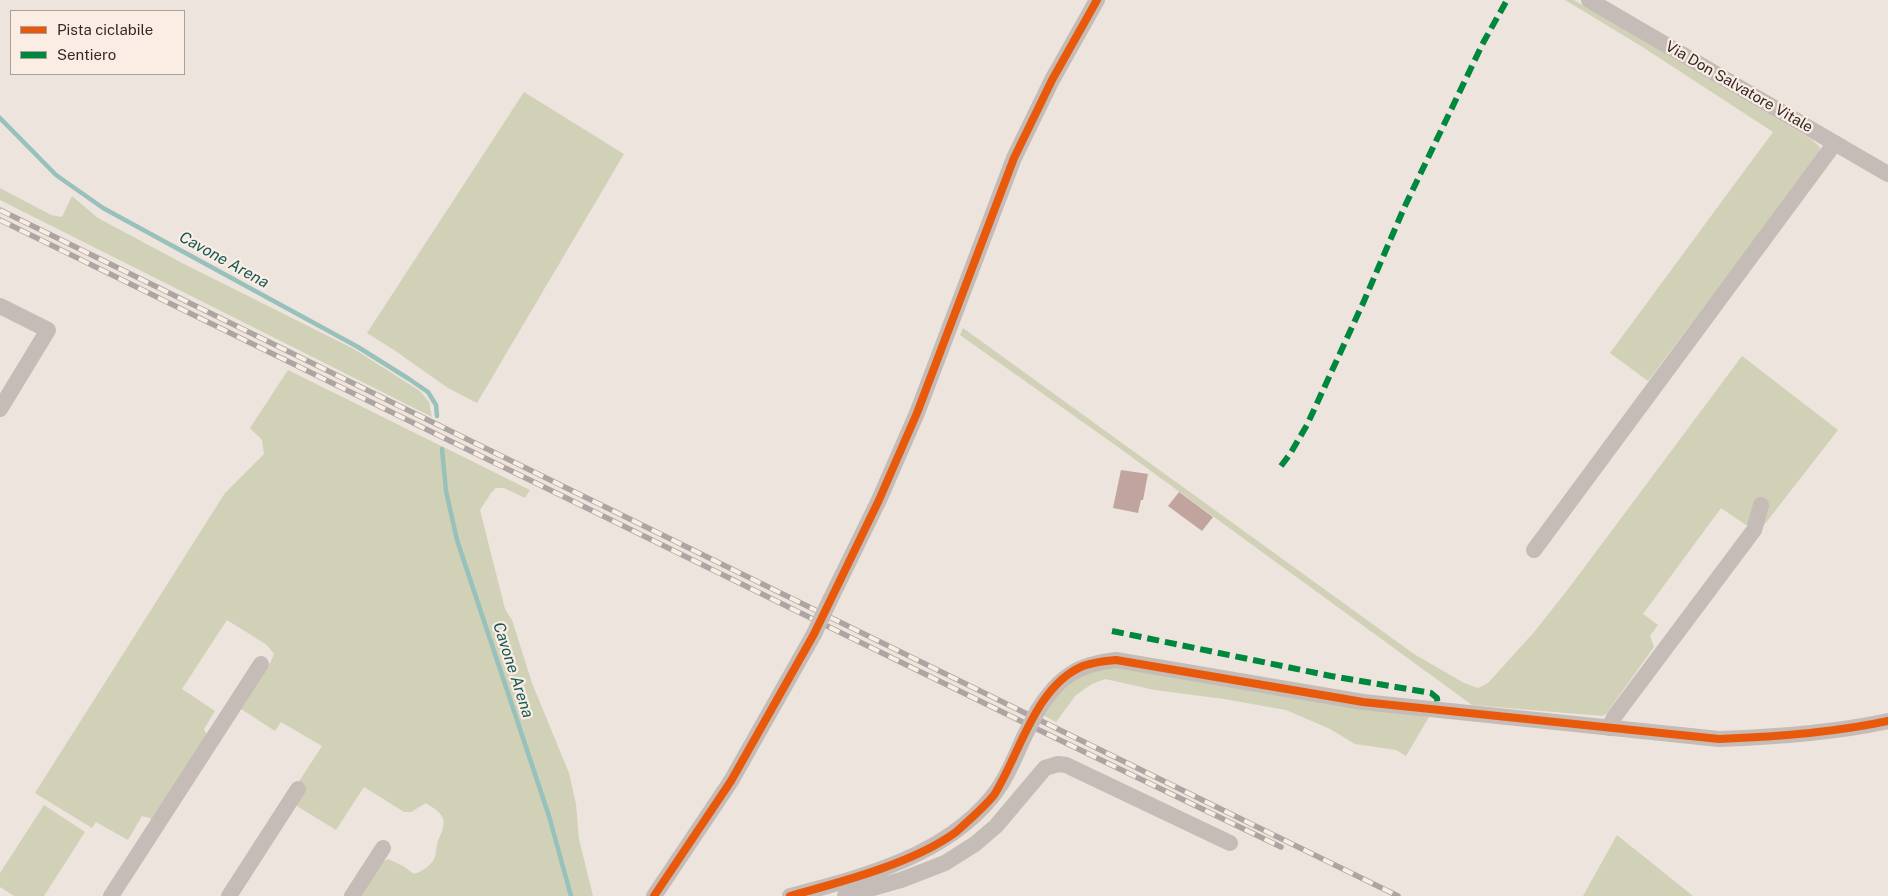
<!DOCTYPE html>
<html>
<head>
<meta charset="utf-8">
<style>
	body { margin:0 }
	#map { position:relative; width:1888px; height:896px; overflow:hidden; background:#ede4dd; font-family:"Public Sans",sans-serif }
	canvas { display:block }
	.legend { position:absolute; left:10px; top:10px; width:175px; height:65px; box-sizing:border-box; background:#faede4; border:1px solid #ac9f98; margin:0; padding:6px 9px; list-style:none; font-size:15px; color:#362925 }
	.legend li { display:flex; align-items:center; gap:10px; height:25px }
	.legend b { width:25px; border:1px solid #ac9f98 }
</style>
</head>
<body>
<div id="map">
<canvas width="1888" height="896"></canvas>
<ul class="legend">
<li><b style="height:6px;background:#e8590c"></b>Pista ciclabile</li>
<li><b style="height:6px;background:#00873e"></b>Sentiero</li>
</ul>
</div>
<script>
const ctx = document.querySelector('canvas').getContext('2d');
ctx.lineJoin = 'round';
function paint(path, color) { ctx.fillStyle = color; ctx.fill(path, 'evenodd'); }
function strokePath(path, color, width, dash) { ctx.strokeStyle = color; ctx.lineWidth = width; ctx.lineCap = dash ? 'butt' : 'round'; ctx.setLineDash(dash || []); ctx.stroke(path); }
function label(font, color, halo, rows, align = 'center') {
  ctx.font = font + ' "Public Sans",sans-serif'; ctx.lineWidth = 4.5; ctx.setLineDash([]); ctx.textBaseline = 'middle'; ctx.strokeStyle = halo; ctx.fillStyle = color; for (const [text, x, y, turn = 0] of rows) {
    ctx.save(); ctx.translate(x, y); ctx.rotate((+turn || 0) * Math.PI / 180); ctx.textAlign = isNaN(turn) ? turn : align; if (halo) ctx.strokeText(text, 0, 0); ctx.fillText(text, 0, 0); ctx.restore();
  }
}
paint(new Path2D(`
	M1565 0H1574L1811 139 1820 147V153L1648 381 1610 353 1773 132 1641 46Z
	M524 92 624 154 477 403 448 388 394 350 367 333Z
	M0 188 51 215 62 217 72 196 98 218 184 264 354 349 420 391 429 402 432 417 0 200Z
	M963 328 1414 654 1464 683 1478 688 1488 683 1535 631 1572 584 1742 356 1838 430 1761 529 1750 522 1746 525 1721 508 1643 614 1658 625 1650 636 1654 647 1606 714 1602 716 1472 705 1118 447 960 335Z
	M288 370 530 490 525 498 504 488H496L491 493 480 510 505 609 512 620 532 683 569 773 576 804 579 839 593 896H357L382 862 388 859 403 866 414 874C423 871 432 865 435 857 436 853 436 848 437 845 439 836 448 824 441 815 438 810 430 806 426 803L411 812H404L364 787 336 830 287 800 322 746 281 722 275 731 241 709 270 663 274 654 267 645 227 620 182 689 215 711 204 729 207 735 152 819 142 816 128 840 96 822 92 828 35 793 225 493 264 454 262 440 250 428Z
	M1118 666 1429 717 1406 756 1396 750 1355 744 1330 729 1286 710 1224 699 1155 690 1105 679 1092 684 1076 695 1056 722 1039 713 1070 678Z
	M44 805 85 832 44 896H14L0 887V873Z
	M1617 835 1693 896H1583Z`), '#d0d1b6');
strokePath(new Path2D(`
	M0 118 56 175 103 208 358 347 409 379 428 392 436 405 437 416
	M442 449 446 491 457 540 549 816 571 896`), '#98c1bb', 4.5);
paint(new Path2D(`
	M1121 470 1148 474 1143 500H1141L1138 513 1113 508Z
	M1179 492 1213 517 1202 531 1168 506Z`), '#c2a49e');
strokePath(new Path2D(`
	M1589 0 1888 174
	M0 306 48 330 0 409
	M1534 550 1835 143
	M830 600 879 500 917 413 1014 158 1052 80 1097 0
	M1038 710C1058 677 1078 664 1116 660L1363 702 1719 739C1776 737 1833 733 1888 721
	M1609 728 1614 717 1754 530 1761 505
	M111 896 261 664
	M229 896 298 789
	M352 896 383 848
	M654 896 731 781 814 634
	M790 896C862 877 943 857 992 797 1006 780 1015 757 1024 737
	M845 896 901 880 945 863 975 844 996 826 1045 768 1058 764 1066 765 1230 843`), '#c5bcb7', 16);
const rail = new Path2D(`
	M0 210 1398 896
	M0 220 1039 730 1281 847`);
strokePath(rail, '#ada5a1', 5.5);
strokePath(rail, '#faede4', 4, [11]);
strokePath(new Path2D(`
	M814 634 830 600
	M1024 737 1038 710`), '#c5bcb7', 16);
strokePath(new Path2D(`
	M1281 466 1290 454 1307 425 1364 301 1404 208 1483 43 1507 0
	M1112 631 1331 676 1431 693 1437 698 1438 710`), '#00873e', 6, [12, 6]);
strokePath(new Path2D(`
	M654 896 731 781 814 634 879 500 917 413 1014 158 1052 80 1097 0
	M790 896C841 882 914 863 956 832 965 824 987 804 994 795 1020 754 1035 686 1083 666 1094 662 1104 661 1116 660L1363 702 1719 739C1776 737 1833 733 1888 721`), '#e8590c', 8);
label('15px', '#362925', '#faede4', [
	["Via Don Salvatore Vitale",1739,87,30]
]);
label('italic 16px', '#185a57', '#faede4', [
	["Cavone Arena",224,260,29],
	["Cavone Arena",513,670,72]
]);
</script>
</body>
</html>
